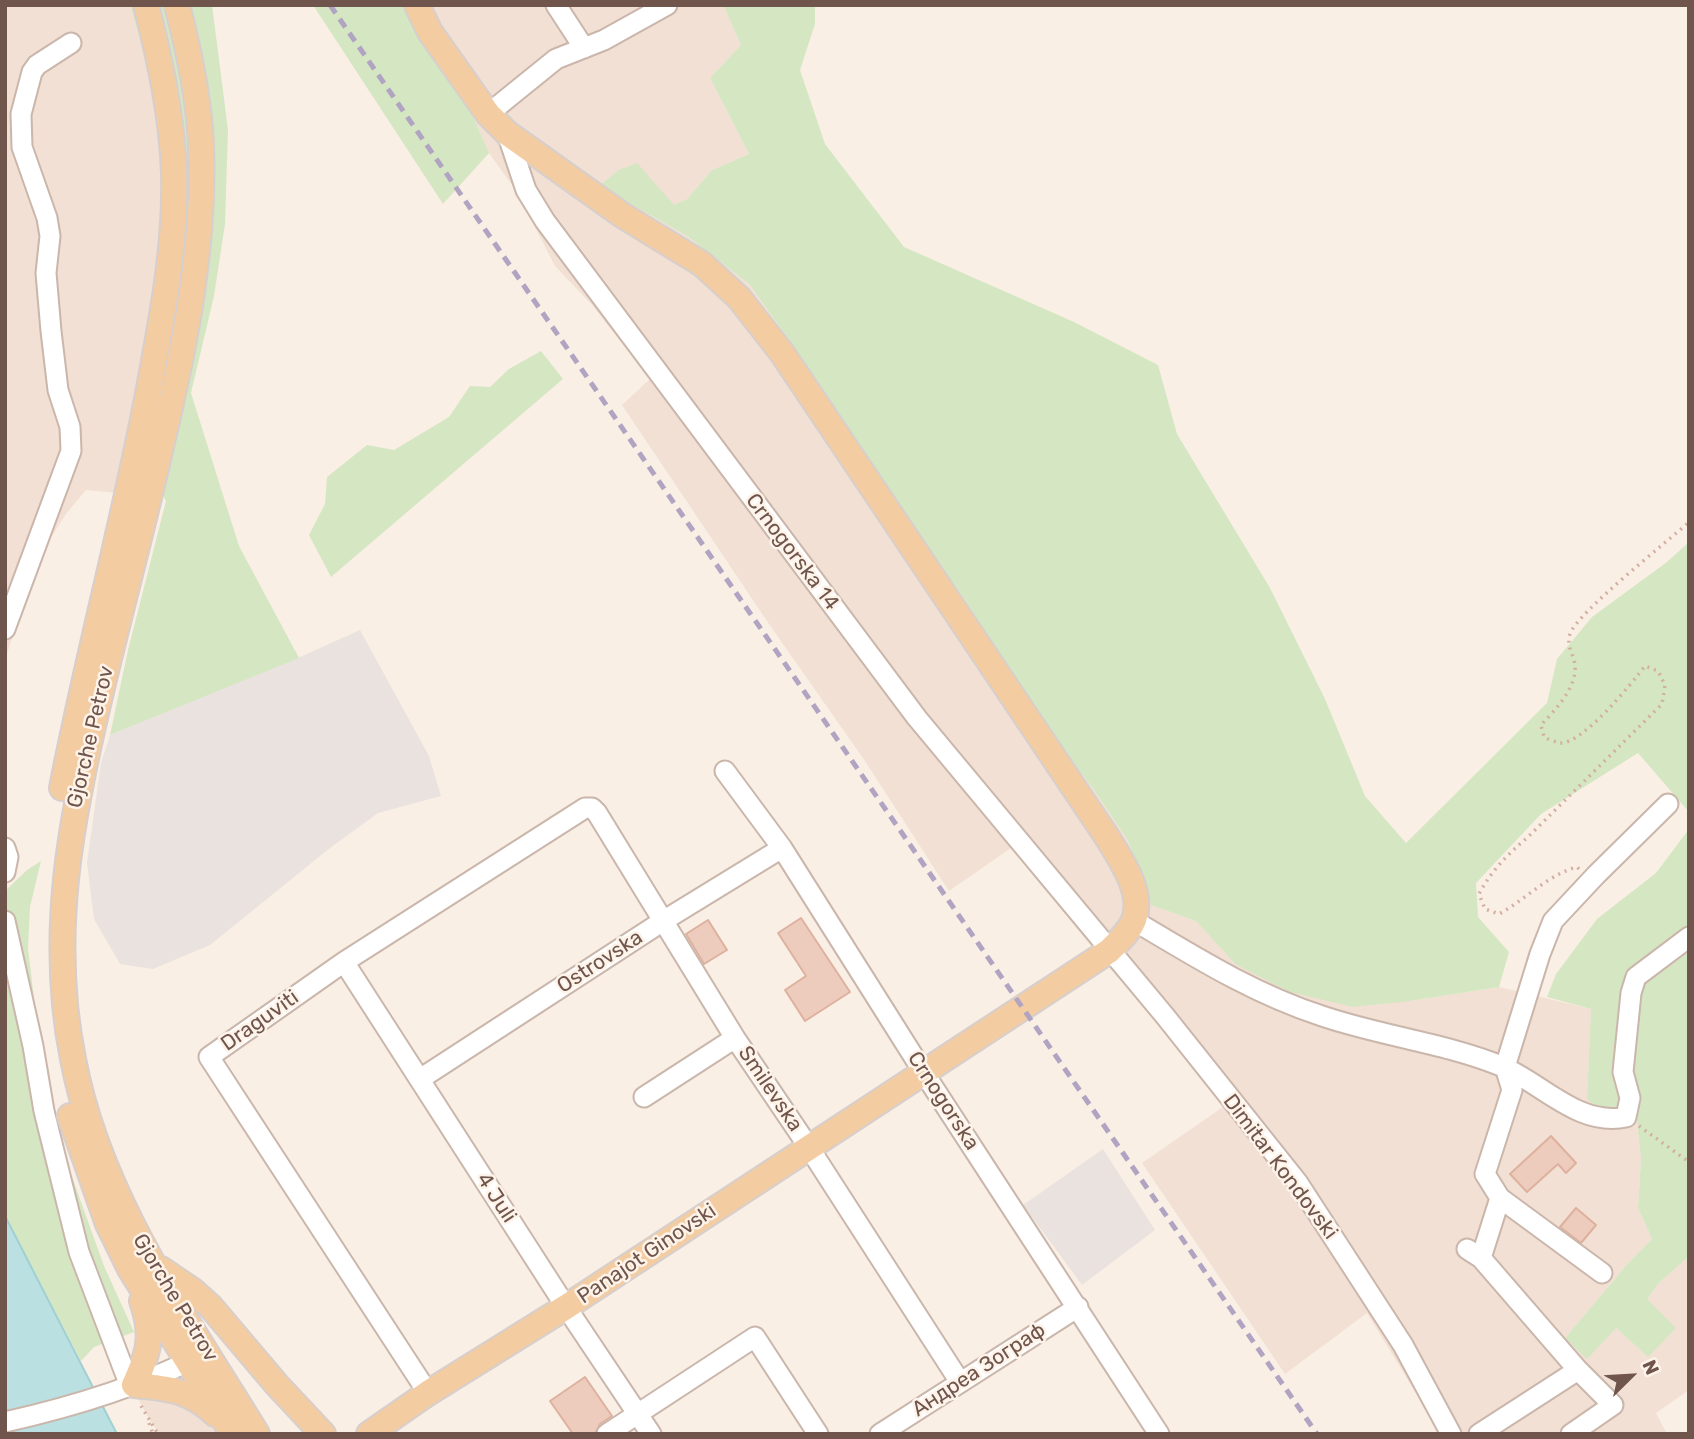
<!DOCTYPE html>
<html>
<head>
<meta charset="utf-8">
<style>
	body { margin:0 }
	#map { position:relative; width:1694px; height:1439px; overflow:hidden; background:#faefe4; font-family:Rubik,sans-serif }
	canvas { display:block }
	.frame { position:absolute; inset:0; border:7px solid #70554c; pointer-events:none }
	.north { position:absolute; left:1596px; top:1341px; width:70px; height:70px; -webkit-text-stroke:5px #fdf3e9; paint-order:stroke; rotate:66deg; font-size:19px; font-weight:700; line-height:28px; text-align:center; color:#70554c }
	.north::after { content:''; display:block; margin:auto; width:24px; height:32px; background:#70554c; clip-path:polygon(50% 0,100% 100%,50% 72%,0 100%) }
</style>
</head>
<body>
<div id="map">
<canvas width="1694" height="1439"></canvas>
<div class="frame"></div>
<div class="north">N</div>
</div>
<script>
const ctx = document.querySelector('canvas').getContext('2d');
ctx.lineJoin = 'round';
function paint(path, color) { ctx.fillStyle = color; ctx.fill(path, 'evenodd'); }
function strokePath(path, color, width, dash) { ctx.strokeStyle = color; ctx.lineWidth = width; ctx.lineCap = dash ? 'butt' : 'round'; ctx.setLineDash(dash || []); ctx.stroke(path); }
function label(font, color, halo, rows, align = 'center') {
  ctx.font = font + ' Rubik,sans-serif'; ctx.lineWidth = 5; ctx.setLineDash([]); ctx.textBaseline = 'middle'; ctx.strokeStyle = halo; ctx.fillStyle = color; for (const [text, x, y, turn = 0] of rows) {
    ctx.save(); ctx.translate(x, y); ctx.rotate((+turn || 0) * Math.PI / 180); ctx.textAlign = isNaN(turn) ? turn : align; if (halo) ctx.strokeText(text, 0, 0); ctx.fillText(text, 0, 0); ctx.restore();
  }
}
paint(new Path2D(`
	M5 5H130L141 42 156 113 163 186 160 269 118 493 86 490 66 514 39 556 5 660Z
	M405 5H723L741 45 710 78 749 154 712 170 687 199 674 206 599 186 687 236 749 284 789 340 919 540 963 597 1127 839 1143 877 1151 905 1196 921 1235 964 1410 1001 1499 987 1591 1009 1587 1099 1621 1109 1636 1117 1641 1158 1638 1208 1652 1239 1630 1261 1565 1338 1616 1328 1648 1357 1647 1299 1659 1283 1689 1256V1390L1656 1413 1667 1434H1441L1367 1313 1285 1374 1142 1163 1223 1107 1158 1021 1106 964 1011 848 949 891 865 761 769 624 622 405 650 379 592 305 555 266 517 192 489 153 465 98Z
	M188 1361 233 1434H159L146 1414 132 1386Z`), '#f1e0d3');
paint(new Path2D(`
	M360 630 429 756 441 796 378 813 330 848 210 945 153 969 120 964 94 919 87 863 101 763 110 735 298 658Z
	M1103 1149 1155 1230 1082 1285 1023 1205Z`), '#eae2de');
paint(new Path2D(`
	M130 5H212L228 130 225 224 214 296 191 393 239 546 299 658 110 735 128 650 166 501 158 486 163 186 156 113 141 42Z
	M313 5H405L465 98 489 153 443 204Z
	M723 5H815V24L800 70 825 144 904 247 1074 322 1158 365 1177 434 1270 588 1325 699 1365 796 1406 843 1547 703 1557 659 1592 617 1667 562 1689 542V812L1638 753 1541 814 1476 883 1478 917 1509 952 1499 987 1410 1001 1353 1007 1290 992 1235 964 1196 921 1151 905 1143 877 1127 839 1094 790 1039 717 963 597 919 540 789 340 749 284 687 236 599 186 619 170 637 163 674 205 687 199 712 170 749 154 710 78 741 45Z
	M541 351 563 379 331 577 309 535 325 504 327 477 367 445 394 450 449 417 470 386 490 387 509 369Z
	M1689 829V1256L1659 1283 1647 1299 1676 1328 1648 1357 1616 1328 1587 1359 1565 1338 1630 1261 1652 1239 1638 1208 1641 1158 1635 1106C1612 1110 1606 1115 1587 1099L1591 1009 1547 997 1556 974 1597 919 1656 873Z
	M41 861 30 907 28 948 44 1083 62 1149 104 1266 134 1332 94 1347 81 1361 5 1216V891L27 870Z`), '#d5e6c3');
const water = new Path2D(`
	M5 1216 117 1434H15L5 1417Z`);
paint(water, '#bae0e2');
strokePath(water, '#a1d0d3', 2);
const building = new Path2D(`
	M801 918 850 992 805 1021 785 990 806 976 778 933Z
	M708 920 727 950 704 964 686 934Z
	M1551 1136 1576 1163 1566 1173 1558 1164 1527 1192 1510 1174Z
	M1576 1208 1596 1225 1581 1243 1560 1227Z
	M585 1377 612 1416 600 1424 595 1434H573L550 1401Z`);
paint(building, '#edccbd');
strokePath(building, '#deb19f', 2);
const minor = new Path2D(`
	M556 5 584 48
	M488 114 556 59 604 40 667 5
	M507 133 526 190 545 221 917 718 1165 1016 1298 1183 1403 1345 1451 1434
	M5 629 71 451 70 427 58 390 51 331 46 273 50 236 47 218 22 147 21 114 32 72 37 65 71 43
	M725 771 782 848 924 1073 1159 1434
	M5 848 8 857 5 872
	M1133 920C1195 957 1254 994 1322 1016 1381 1036 1444 1043 1501 1066 1542 1083 1578 1127 1626 1117L1630 1098 1623 1072 1631 993 1636 977 1689 937
	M5 921 33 1046 44 1111 79 1252 130 1386
	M344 962 566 1307 651 1434
	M420 1079 663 921 782 848
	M644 1097 735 1038
	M1500 1198 1602 1273
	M1467 1249 1481 1258 1578 1370 1613 1405 1571 1434
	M1481 1258 1500 1198 1485 1174 1512 1090 1505 1067 1540 954 1553 921 1596 875 1668 804
	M428 1393 209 1057 344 962 585 808H592L597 813 735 1038 808 1146 960 1382
	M5 1422C72 1407 138 1387 200 1356
	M607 1434 755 1337 818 1434
	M880 1434 1078 1307
	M1479 1434 1578 1370`);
const major = new Path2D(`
	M177 5C189 51 199 97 201 145 205 245 185 345 162 442 143 527 120 611 100 696 71 818 48 935 73 1059 99 1197 185 1316 257 1434
	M62 788C88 653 125 519 150 383 163 313 176 244 174 173 172 116 160 60 146 5
	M70 1116 108 1224 130 1269 233 1434
	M161 1269 192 1290 211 1307 277 1385 323 1434
	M142 1301C154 1336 149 1353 134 1385 168 1388 190 1390 215 1414
	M369 1434 428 1393 566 1307 1109 951C1118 942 1129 932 1134 920 1144 892 1121 860 1107 837L782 353 739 298 702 264 622 215 507 133 488 114 430 32 417 5`);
strokePath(minor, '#cab6ab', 23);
strokePath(major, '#d7cfcd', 28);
strokePath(new Path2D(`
	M1579 869 1577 867C1549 874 1525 900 1499 914L1485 909 1479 894C1491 871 1508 854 1528 837L1662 704 1665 685 1658 671 1645 666C1631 684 1583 744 1560 743 1555 742 1548 739 1544 737L1541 725C1555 710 1577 688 1575 665 1574 655 1566 646 1570 634 1578 612 1667 542 1689 522
	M1639 1126 1689 1162
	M141 1406 158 1434
	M149 1423 153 1434`), '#d2afa1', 3.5, [2, 5]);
strokePath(minor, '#fff', 19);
strokePath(major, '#f4cca1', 24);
strokePath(new Path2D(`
	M330 5 1317 1434`), '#b1a4c2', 5, [10, 7]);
label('21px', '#70554c', '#fdf3e9', [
	["Crnogorska 14",792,552,53],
	["Gjorche Petrov",91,737,-77],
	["Ostrovska",600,962,-33],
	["Draguviti",260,1021,-35],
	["Smilevska",770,1089,56],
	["Crnogorska",943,1101,57],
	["Dimitar Kondovski",1280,1167,53],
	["4 Juli",496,1198,57],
	["Panajot Ginovski",647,1254,-34],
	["Gjorche Petrov",175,1298,59],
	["Андреа Зограф",979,1370,-33]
]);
</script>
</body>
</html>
